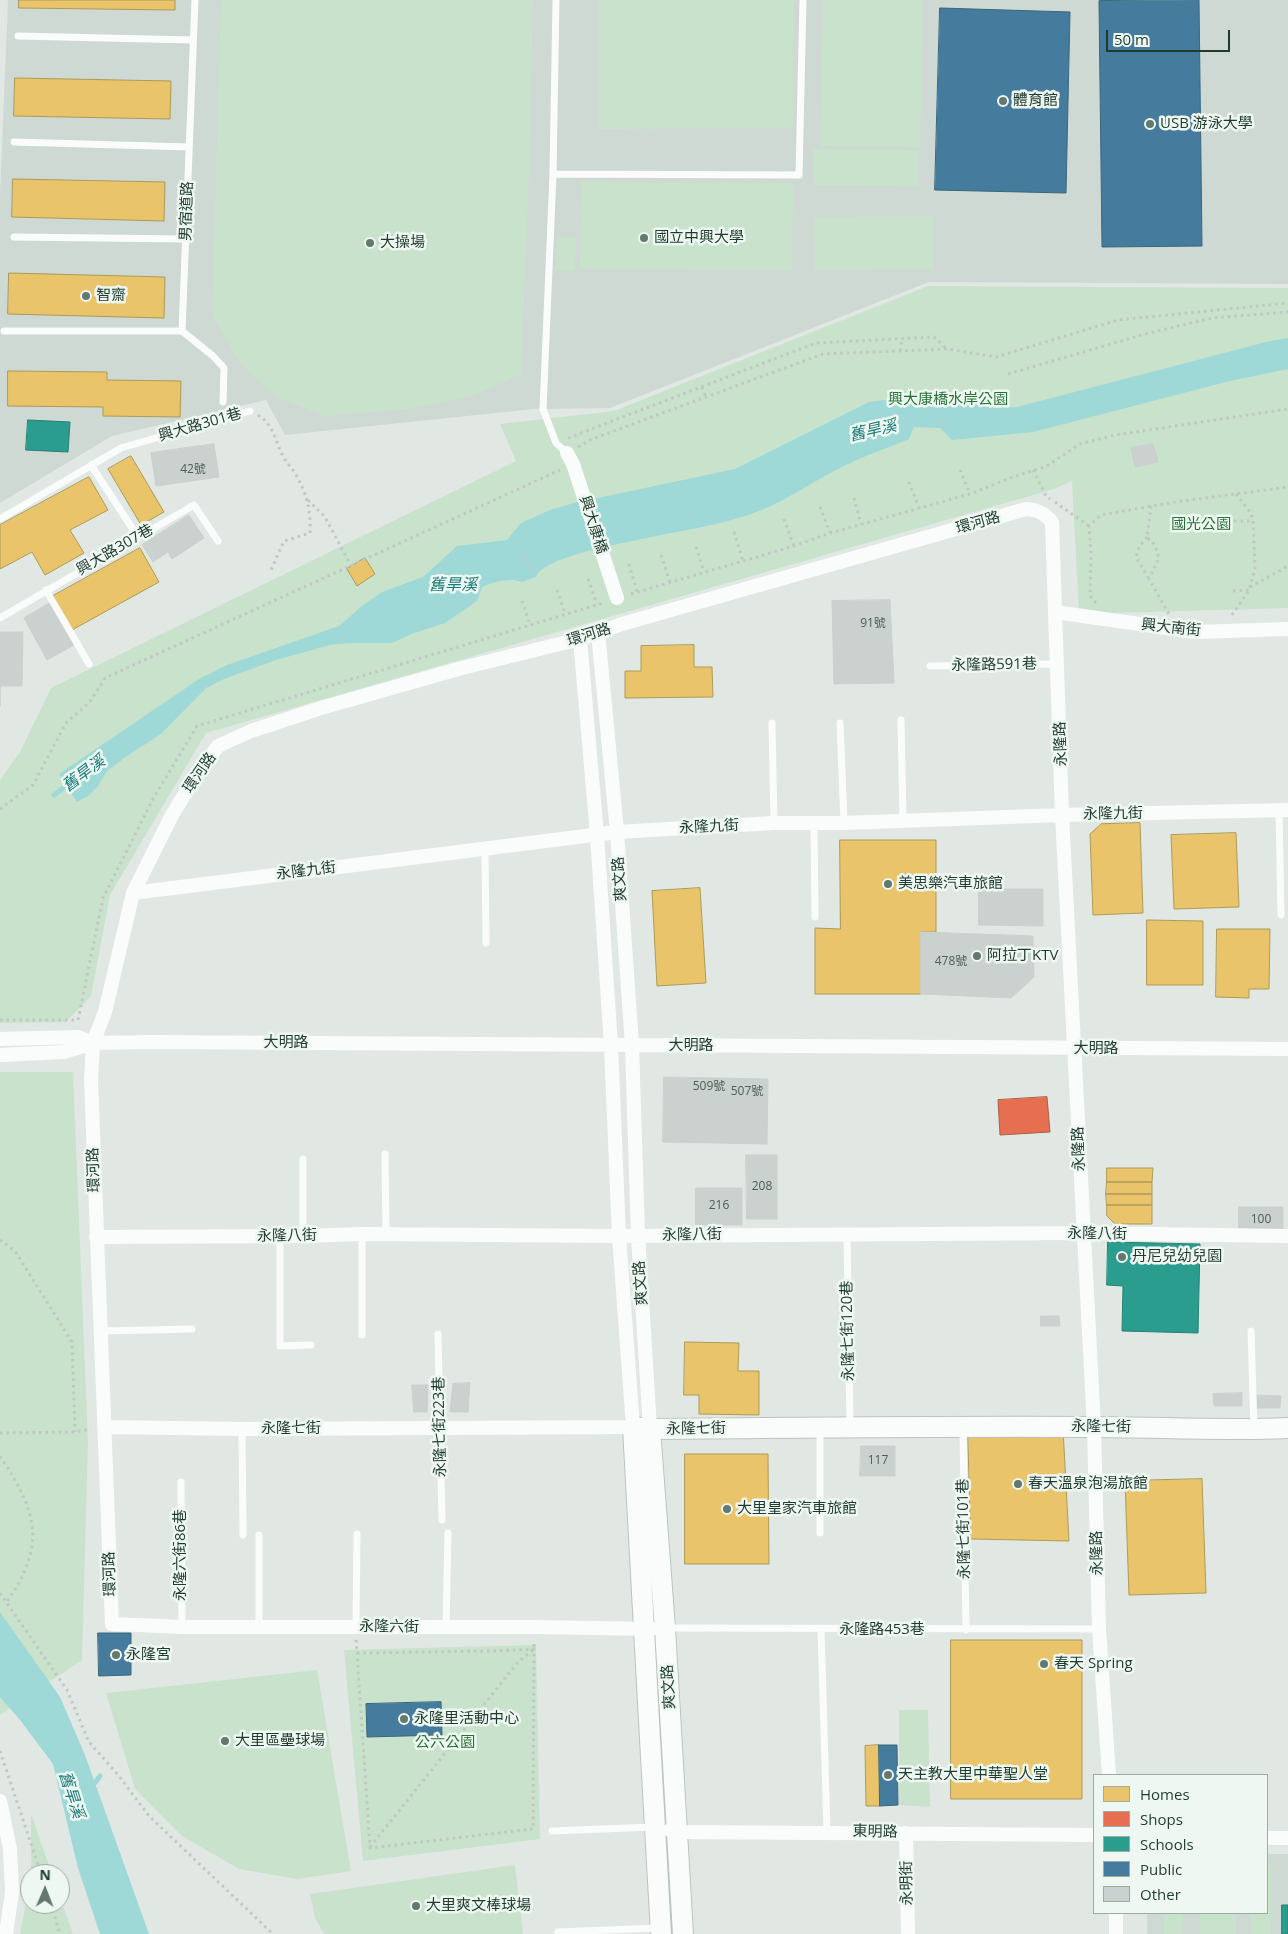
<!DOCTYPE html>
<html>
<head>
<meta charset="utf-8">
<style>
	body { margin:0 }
	#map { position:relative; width:1288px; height:1934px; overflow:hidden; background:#e1e8e4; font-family:"Open Sans",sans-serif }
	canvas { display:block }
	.legend { position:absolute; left:1093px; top:1774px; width:175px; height:140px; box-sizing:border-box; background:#eef7f1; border:1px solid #9baca3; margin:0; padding:6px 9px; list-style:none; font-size:15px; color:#1f3b2e }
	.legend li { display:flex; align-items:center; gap:10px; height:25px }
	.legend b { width:25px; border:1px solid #9baca3 }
	.north { position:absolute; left:20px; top:1864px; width:50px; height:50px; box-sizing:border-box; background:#eef7f1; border:1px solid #9baca3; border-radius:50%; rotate:1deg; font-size:14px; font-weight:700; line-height:20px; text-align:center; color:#1f3b2e }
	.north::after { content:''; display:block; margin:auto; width:18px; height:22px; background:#63786e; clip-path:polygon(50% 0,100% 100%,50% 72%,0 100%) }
	.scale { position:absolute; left:1106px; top:30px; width:124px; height:22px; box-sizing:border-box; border:2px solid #1f3b2e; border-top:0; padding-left:6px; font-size:15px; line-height:18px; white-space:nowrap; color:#1f3b2e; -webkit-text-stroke:4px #eef7f1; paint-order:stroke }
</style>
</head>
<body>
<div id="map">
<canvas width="1288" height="1934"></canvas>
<ul class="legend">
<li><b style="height:14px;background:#e9c46a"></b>Homes</li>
<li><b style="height:14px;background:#e76f51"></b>Shops</li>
<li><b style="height:14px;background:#2a9d8f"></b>Schools</li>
<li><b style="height:14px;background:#457b9d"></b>Public</li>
<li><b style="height:14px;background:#cbd1ce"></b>Other</li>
</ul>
<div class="north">N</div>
<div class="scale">50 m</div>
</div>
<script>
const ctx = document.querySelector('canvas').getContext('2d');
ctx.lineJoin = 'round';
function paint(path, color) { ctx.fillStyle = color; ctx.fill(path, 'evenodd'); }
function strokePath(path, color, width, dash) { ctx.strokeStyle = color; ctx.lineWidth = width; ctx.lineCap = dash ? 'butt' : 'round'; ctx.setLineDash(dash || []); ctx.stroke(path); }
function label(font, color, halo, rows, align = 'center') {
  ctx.font = font + ' "Open Sans","Noto Sans TC",sans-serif'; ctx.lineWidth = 5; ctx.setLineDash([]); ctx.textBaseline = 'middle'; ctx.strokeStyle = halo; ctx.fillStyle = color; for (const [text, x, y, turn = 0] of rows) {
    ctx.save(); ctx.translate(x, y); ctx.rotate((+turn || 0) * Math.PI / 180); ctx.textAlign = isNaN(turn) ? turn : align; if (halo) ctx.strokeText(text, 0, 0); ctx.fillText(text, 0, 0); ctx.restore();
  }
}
paint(new Path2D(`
	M8 0H1288V284L929 282 610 408 543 409 544 408 285 435 266 400 112 436 0 503V195Z
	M1267 1854H1288V1934H1147V1913H1267Z`), '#ced9d3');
paint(new Path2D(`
	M221 0H533L529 171 521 374 470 397 401 410 324 416 277 397 241 365 212 315Z
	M599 0H794L793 128 599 129Z
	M823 0H923L920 147 820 146Z
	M813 149 918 150V186L813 185Z
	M581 182 793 183 792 270 580 269Z
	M933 216V269L815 270 814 217Z
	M557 237H576L575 271 556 270Z
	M928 286 1288 288V608L1079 614 1072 481 1054 489 206 733 110 895 91 996 66 1022 0 1023V780L20 752 51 688 516 461 500 424 614 411Z
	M0 1072H73L88 1442 82 1660 0 1715Z
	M536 1645 540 1839 363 1861 344 1650Z
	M317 1670 351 1871 297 1879 239 1869 182 1836 135 1789 106 1693Z
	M899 1710H928L930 1807 899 1805Z
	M31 1814 52 1874H31Z
	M1267 1864H1271V1934H1251V1913H1267Z
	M515 1865 523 1934H324L315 1918 310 1894Z
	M30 1882V1904H60V1898L73 1934H20Z
	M1164 1913H1183L1182 1934H1164Z
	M1200 1913H1236V1934H1200Z`), '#c9e2cc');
paint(new Path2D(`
	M1288 338V369L1230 381 1033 432 952 440 940 428 914 427 909 439C888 448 866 455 846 465 816 479 790 499 759 511 720 526 678 531 637 540 616 545 544 557 536 577L522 582C510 577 493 582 482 587L477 601 445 623 414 633 392 643H348L330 645 276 660 224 679 206 688 161 734 127 756 107 771 98 786 88 796 77 802 59 774 199 679 227 665 339 626 362 606 382 592 423 577 457 546 507 540 521 523 550 510 574 503 735 469 869 402 939 393 982 406 997 408 1017 407 1270 341Z
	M0 1612 60 1697 85 1755 149 1934H100L78 1868 53 1764 20 1720 0 1697Z`), '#9ed9d7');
const homes = new Path2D(`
	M19 0H175V10L19 8Z
	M15 78 171 81 170 119 14 116Z
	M13 179 165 182 164 221 12 217Z
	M9 273 165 277 164 318 8 314Z
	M8 371 107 372V380L181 381 180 417 103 416V407L8 406Z
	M131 456 164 512 141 525 108 469Z
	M89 477 108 510 70 530 84 553 45 575 32 552 0 569V525Z
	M140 548 159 582 72 630 53 596Z
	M365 558 375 574 357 586 347 569Z
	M694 645V667H712L713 697 625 698V671H641V646Z
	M1140 823 1143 913 1093 915 1090 834 1101 824Z
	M1236 833 1239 907 1174 909 1171 835Z
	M840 840H936V932H921V994H815V928L840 929Z
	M700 888 706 983 657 986 652 891Z
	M1147 920 1203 921V985H1147Z
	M1217 929H1270L1269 989H1249V998L1216 997Z
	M1107 1168H1153L1152 1182H1107Z
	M1107 1182H1152V1194H1106Z
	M1106 1194H1152V1205H1107Z
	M1107 1205H1152V1224H1115L1107 1216Z
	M685 1342 739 1343 738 1371H759V1415L699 1414V1395H684Z
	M968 1428 1063 1429 1069 1541 971 1539Z
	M685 1454H768L769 1564H685Z
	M1202 1479 1206 1593 1129 1595 1125 1481Z
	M951 1640H1082V1799H951Z
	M879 1745 880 1806H866L865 1746Z`);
paint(homes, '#e9c46a');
strokePath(homes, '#ac9b58', 1);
const shops = new Path2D(`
	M1047 1097 1050 1132 1000 1135 998 1100Z`);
paint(shops, '#e76f51');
strokePath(shops, '#ab5f46', 1);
const schools = new Path2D(`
	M28 420 70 422 68 452 26 450Z
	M1108 1242 1200 1244 1198 1333 1122 1331 1123 1286 1107 1285Z
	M1282 1905H1288V1934H1282Z`);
paint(schools, '#2a9d8f');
strokePath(schools, '#278072', 1);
const public = new Path2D(`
	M1199 0 1202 246 1102 247 1099 1Z
	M940 8 1070 12 1066 193 935 190Z
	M98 1633H131V1675L99 1676Z
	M441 1702 442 1735 367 1737 366 1704Z
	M879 1745H897L898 1805 880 1806Z`);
paint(public, '#457b9d');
strokePath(public, '#3a687c', 1);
strokePath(new Path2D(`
	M54 795 70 783
	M91 1788 100 1776`), '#9ed9d7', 5);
const building = new Path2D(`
	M214 444 219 477 156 486 151 453Z
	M1153 444 1158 462 1135 467 1131 448Z
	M189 515 204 538 172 559 168 552 153 562 142 545Z
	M890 600 894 683 834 684 832 601Z
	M50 603 74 645 47 660 24 618Z
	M0 632H23L22 686H0V706Z
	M979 889H1043V926L979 925Z
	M921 932 1033 936 1034 977 1011 998 921 994Z
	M664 1077 768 1079 767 1144 663 1142Z
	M746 1155H777V1219H747Z
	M696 1188H742V1225H696Z
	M1239 1207H1283V1233H1239Z
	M1041 1316H1059L1060 1326H1041Z
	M470 1383 468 1412H450L453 1384Z
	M412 1385H428L427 1412H414Z
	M1242 1393V1406H1214L1213 1394Z
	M1255 1395 1281 1396 1280 1408H1255Z
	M861 1446H895V1476H860Z`);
paint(building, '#cbd1ce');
strokePath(building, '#cad1cc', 1);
const secondary = new Path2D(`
	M650 1429 665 1628 683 1934
	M661 1934C652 1765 641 1596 633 1427L650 1429C798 1428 945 1426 1092 1427 1157 1427 1223 1431 1288 1428`);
strokePath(secondary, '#bac5bf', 22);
strokePath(new Path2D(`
	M900 351 902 339
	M1008 374 1145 334 1212 318 1288 312
	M702 387 706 397
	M258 415C273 424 275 440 282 454 285 461 291 467 295 473 307 494 311 510 310 533L284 541 271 570
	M941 420 946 432
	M568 438 816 343 934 337 947 349
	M578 447 592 439 823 354 947 349 996 357 1118 320 1288 303
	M960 470 970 494
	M1033 470 1046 496 1050 499
	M909 482 920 510
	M854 498 861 524
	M308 500 325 517 351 566
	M1055 502 1089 526
	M1151 506 1147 537 1155 545 1159 558 1149 579 1169 614
	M820 507 830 533
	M784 519 794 546
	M1234 521H1253
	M734 532 743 561
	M1147 537 1139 547 1136 557 1149 579
	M696 547 704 572
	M520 550 533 574
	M661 555 670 582
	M629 564 637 592
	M588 579 597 604
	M1250 587 1288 566
	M557 590 565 614
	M1233 591 1249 590
	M631 594 794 546 830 533 970 494 1013 477 1047 466 1080 444 1115 435 1288 409
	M522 601 530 624
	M1096 603 1090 596 1091 555 1089 526 1101 515 1175 502 1288 487
	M1232 615 1249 590 1255 569 1253 519 1250 512 1236 494
	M0 809 33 785 66 723 90 702 105 678 560 470
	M0 1020H78L103 898 154 797 197 726 603 603
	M0 1240 15 1251 72 1342 75 1432
	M0 1433 75 1432 91 1429
	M0 1456C37 1512 47 1543 7 1602
	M0 1593 67 1690 89 1742 119 1776 149 1816 273 1934
	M356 1640 357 1653 492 1651 534 1649 533 1829 370 1848 357 1653
	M0 1751 41 1874
	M370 1847 518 1662 534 1649V1640
	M51 1904 60 1934`), '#bfc8c3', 3, [2.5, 4]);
strokePath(new Path2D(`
	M195 0 182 331 213 356 224 368 223 402
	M556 0 553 174 543 409 556 443 567 453
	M18 36 193 40
	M14 142 189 147
	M553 174 799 175 803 0
	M14 237 186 239
	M4 331H182
	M91 465 138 537
	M0 519 121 448 250 411
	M46 590 89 664
	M0 618 194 505 218 541
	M930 666 1058 664
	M901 720 903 820
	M772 723 774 823
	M840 723 844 823
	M1279 810 1281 915
	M814 823 815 917
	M485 848 486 943
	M385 1154 386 1234
	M362 1234V1335
	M847 1234 850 1426
	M280 1236V1346L311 1345
	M303 1236V1159
	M100 1331 192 1329
	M1251 1331 1254 1428
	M438 1334 442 1520
	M963 1428 966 1630
	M242 1429 243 1535
	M181 1482 182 1627
	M820 1533V1430
	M259 1626V1535
	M356 1627 357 1534
	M446 1628 448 1533
	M667 1628 1099 1629
	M821 1629 827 1832
	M552 1831 654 1827
	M558 1932 658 1928`), '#fafcfb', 7);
strokePath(new Path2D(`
	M567 453 573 464 617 598
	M1055 612 1195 632 1288 629
	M598 632 617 832 632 1045 638 1235 650 1429
	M133 893 617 832 774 823H844L1062 815 1288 810
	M0 1039 78 1037 93 1043
	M0 1055 64 1052 93 1043 151 1042 1288 1049
	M96 1237 303 1236 362 1234 619 1236 1083 1233 1288 1236
	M104 1427 242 1429 633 1427 619 1236 611 1046 597 835 580 639
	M652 1629 534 1627H182L112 1624 91 1080 93 1043 105 1012 133 893 172 815 196 776 218 746 251 731 321 708 462 668 580 639 622 624 1026 509C1038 510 1044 513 1052 522L1062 815 1094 1427 1099 1629 1109 1775
	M0 1801 10 1849 12 1892 6 1934
	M670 1830 678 1832 1094 1835
	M906 1833 908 1934
	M1267 1838H1288
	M1116 1913V1934`), '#fafcfb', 14);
strokePath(secondary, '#fafcfb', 20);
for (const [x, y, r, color] of [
	[1003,101,5,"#63786e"],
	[1150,124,5,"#63786e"],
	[644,238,5,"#63786e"],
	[370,243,5,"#63786e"],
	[86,296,5,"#63786e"],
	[888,884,5,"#63786e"],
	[977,956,5,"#63786e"],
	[1122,1257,5,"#63786e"],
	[1018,1484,5,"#63786e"],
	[727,1509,5,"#63786e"],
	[116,1655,5,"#63786e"],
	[1044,1664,5,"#63786e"],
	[404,1719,5,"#63786e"],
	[225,1741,5,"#63786e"],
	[888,1775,5,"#63786e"],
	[416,1906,5,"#63786e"]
]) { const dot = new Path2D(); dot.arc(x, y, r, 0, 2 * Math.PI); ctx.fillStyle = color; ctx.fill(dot); strokePath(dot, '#eef7f1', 2); }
label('12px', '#4a6056', null, [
	["42號",193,470],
	["91號",873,624],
	["478號",951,962],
	["509號",709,1087],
	["507號",747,1092],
	["208",762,1187],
	["216",719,1206],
	["100",1261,1220],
	["117",878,1461]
]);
label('15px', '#1f3b2e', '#eef7f1', [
	["體育館",1013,101],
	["USB 游泳大學",1160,124],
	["國立中興大學",654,238],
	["大操場",380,243],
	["智齋",96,296],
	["美思樂汽車旅館",898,884],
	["阿拉丁KTV",987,956],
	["丹尼兒幼兒園",1132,1257],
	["春天溫泉泡湯旅館",1028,1484],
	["大里皇家汽車旅館",737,1509],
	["永隆宮",126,1655],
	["春天 Spring",1054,1664],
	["永隆里活動中心",414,1719],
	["大里區壘球場",235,1741],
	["天主教大里中華聖人堂",898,1775],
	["大里爽文棒球場",426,1906]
], 'left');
label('15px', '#1f3b2e', '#eef7f1', [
	["男宿道路",187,211,-88],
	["興大路301巷",200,425,-16],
	["環河路",978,523,-16],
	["興大康橋",593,525,72],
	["興大路307巷",115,550,-30],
	["興大南街",1171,628,6],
	["環河路",589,635,-17],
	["永隆路591巷",994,665,-1],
	["永隆路",1061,744,-92],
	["環河路",200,773,-55],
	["永隆九街",1113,814,-1],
	["永隆九街",709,827,-3],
	["永隆九街",306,871,-7],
	["爽文路",620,879,-94],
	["大明路",286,1043],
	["大明路",691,1046],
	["大明路",1096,1049],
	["永隆路",1079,1149,-92],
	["環河路",94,1170,-92],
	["永隆八街",1097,1234,1],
	["永隆八街",692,1235,-1],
	["永隆八街",287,1236,-1],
	["爽文路",641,1283,-94],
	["永隆七街120巷",848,1331,-91],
	["永隆七街223巷",440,1427,-91],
	["永隆七街",1101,1427,1],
	["永隆七街",291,1429],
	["永隆七街",696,1429,-1],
	["永隆七街101巷",964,1529,-91],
	["永隆路",1097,1553,-91],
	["永隆六街86巷",181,1555,-90],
	["環河路",110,1574,-92],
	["永隆六街",389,1627,1],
	["永隆路453巷",882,1630],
	["爽文路",669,1687,-93],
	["東明路",875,1832,1],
	["永明街",907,1883,-91]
]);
label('15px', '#277337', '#eef7f1', [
	["興大康橋水岸公園",948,400],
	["國光公園",1201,525],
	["公六公園",445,1743]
]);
label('italic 16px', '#177978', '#eef7f1', [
	["舊旱溪",873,431,-13],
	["舊旱溪",453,585],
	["舊旱溪",84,774,-37],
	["舊旱溪",71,1795,72]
]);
</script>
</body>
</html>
